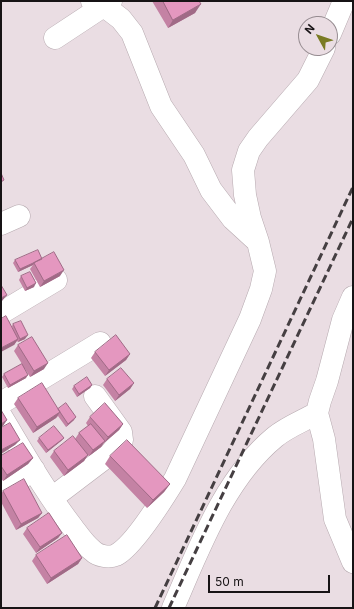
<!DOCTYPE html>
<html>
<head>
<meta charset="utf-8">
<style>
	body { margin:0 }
	#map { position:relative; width:354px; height:609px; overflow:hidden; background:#eadde3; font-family:Inter,sans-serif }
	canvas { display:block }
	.frame { position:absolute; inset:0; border:2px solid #171315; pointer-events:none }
	.north { position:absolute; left:298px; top:16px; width:40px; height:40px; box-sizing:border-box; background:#eadde3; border:1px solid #968c91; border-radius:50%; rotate:310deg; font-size:11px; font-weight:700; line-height:16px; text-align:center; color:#171315 }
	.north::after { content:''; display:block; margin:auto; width:14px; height:18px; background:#7a7b23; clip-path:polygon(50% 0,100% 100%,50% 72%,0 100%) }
	.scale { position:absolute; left:208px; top:575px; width:122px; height:18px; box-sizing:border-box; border:2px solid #171315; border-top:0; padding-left:5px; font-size:12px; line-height:14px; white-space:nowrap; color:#171315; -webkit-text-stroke:3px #eadde3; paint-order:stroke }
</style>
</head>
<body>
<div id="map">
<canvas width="354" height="609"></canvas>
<div class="frame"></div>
<div class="north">N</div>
<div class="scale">50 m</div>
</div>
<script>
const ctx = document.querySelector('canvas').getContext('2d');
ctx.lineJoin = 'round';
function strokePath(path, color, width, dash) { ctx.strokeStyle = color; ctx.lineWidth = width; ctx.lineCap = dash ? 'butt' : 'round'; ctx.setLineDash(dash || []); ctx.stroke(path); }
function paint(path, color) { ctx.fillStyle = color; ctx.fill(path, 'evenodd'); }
const minor = new Path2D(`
	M92 1 108 9 121 19 132 33 161 106 194 155 211 190 233 219 257 241
	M330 34 344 1
	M55 38 111 1
	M1 224 19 216
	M353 297 343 320 327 381 320 401 317 413 324 439 335 519 353 562
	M1 313 56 280
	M1 403 100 343
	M1 416C24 454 46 493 73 528 79 536 85 545 93 551 98 556 109 558 116 555 134 546 164 497 175 479L250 319 261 289 265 271 258 242 250 218 245 195 243 170 249 151 258 138 308 80 324 48
	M1 490 34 470
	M52 498 110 454 122 440 121 432 95 396
	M173 608C199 549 224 479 275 437 287 427 303 421 317 413`);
strokePath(minor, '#b6a9af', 23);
strokePath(minor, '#fff', 22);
strokePath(new Path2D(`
	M155 608 353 187
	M169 608 353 218`), '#453f42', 3, [8, 4]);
paint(new Path2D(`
	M152 1H199L195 13 168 28Z
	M42 259 60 276 40 287 30 269 33 265 18 272 13 263 15 260Z
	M21 276 34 287 25 291 19 280Z
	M13 324 25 339 18 342 17 341 14 345 12 326Z
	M18 345 44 369 30 377 25 369 26 378 8 388 2 377 4 374 22 364 14 351Z
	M95 352 130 354 126 360 105 376 91 358Z
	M107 379 134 383 130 389 115 401 103 385Z
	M92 385 90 388 77 397 72 389 74 386Z
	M18 398 58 409 74 420 66 427 58 416 56 418 33 433 14 404Z
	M90 417 123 424 119 430 104 443 101 447 89 456 88 455 84 461 64 476 50 457 54 451 75 439 79 433 88 426 86 423Z
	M39 438H64L61 441 46 453 37 441Z
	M1 456 33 458 28 464 3 481 1 478Z
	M110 456 170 484 164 492 147 508 105 464Z
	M3 491 42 513 38 518 16 530 1 502V494Z
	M27 528 62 533 58 538 36 553 23 534Z
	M36 555 82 558 78 564 47 584 32 561Z`), '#c482a4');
paint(new Path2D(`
	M201 4 195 13 168 28 173 20Z
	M42 259 34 263 33 265 18 272 20 269Z
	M64 270 60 276 40 287 44 281Z
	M36 283 34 287 25 291 27 288Z
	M7 295 2 301 1 302V298Z
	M28 335 25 339 18 342 20 339Z
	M18 339 14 345 1 352V348Z
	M130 354 126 360 105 376 109 370Z
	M48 363 44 369 30 377 34 371Z
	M28 375 26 378 8 388 10 385Z
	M134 383 130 389 115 401 119 395Z
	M92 385 90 388 77 397 79 394Z
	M60 412 56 418 33 433 37 427Z
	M76 417 74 420 66 427 68 424Z
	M7 420 3 426 1 427V424Z
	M123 424 119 430 104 443 108 437Z
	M64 438 61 441 46 453 48 450Z
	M20 440 15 445 1 454V450Z
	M105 441 101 447 89 456 93 450Z
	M88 455 84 461 64 476 68 470Z
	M33 458 28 464 3 481 7 475Z
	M170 484 164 492 147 508 153 500Z
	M42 513 38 518 16 530 21 524Z
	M62 533 58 538 36 553 40 547Z
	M82 558 78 564 47 584 51 578Z`), '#a06a86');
const building = new Path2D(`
	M163 1H199L201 4 173 20Z
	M1 173 4 180 1 182Z
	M38 250 42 259 20 269 15 260Z
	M54 252 64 270 44 281 34 263Z
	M30 272 36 283 27 288 21 276Z
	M1 285 7 295 1 298Z
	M6 316 18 339 1 348V319Z
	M21 321 28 335 20 339 13 324Z
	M116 335 130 354 109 370 95 352Z
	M32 337 48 363 34 371 18 345Z
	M22 364 28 375 10 385 4 374Z
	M121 368 134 383 119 395 107 379Z
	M87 377 92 385 79 394 74 386Z
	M42 383 60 412 37 427 18 398Z
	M66 403 76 417 68 424 58 409Z
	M105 403 123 424 108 437 90 417Z
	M1 410 7 420 1 424Z
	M10 423 20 440 1 450V428Z
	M91 424 105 441 93 450 79 433Z
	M54 426 64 438 48 450 39 438Z
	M73 436 88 455 68 470 54 451Z
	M127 440 170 484 153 500 110 456Z
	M23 443 33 458 7 475 1 466V456Z
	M24 479 42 513 21 524 3 491Z
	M49 513 62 533 40 547 27 528Z
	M67 535 82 558 51 578 36 555Z`);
paint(building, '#e497bf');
strokePath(building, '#a06a86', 1);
</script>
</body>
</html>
